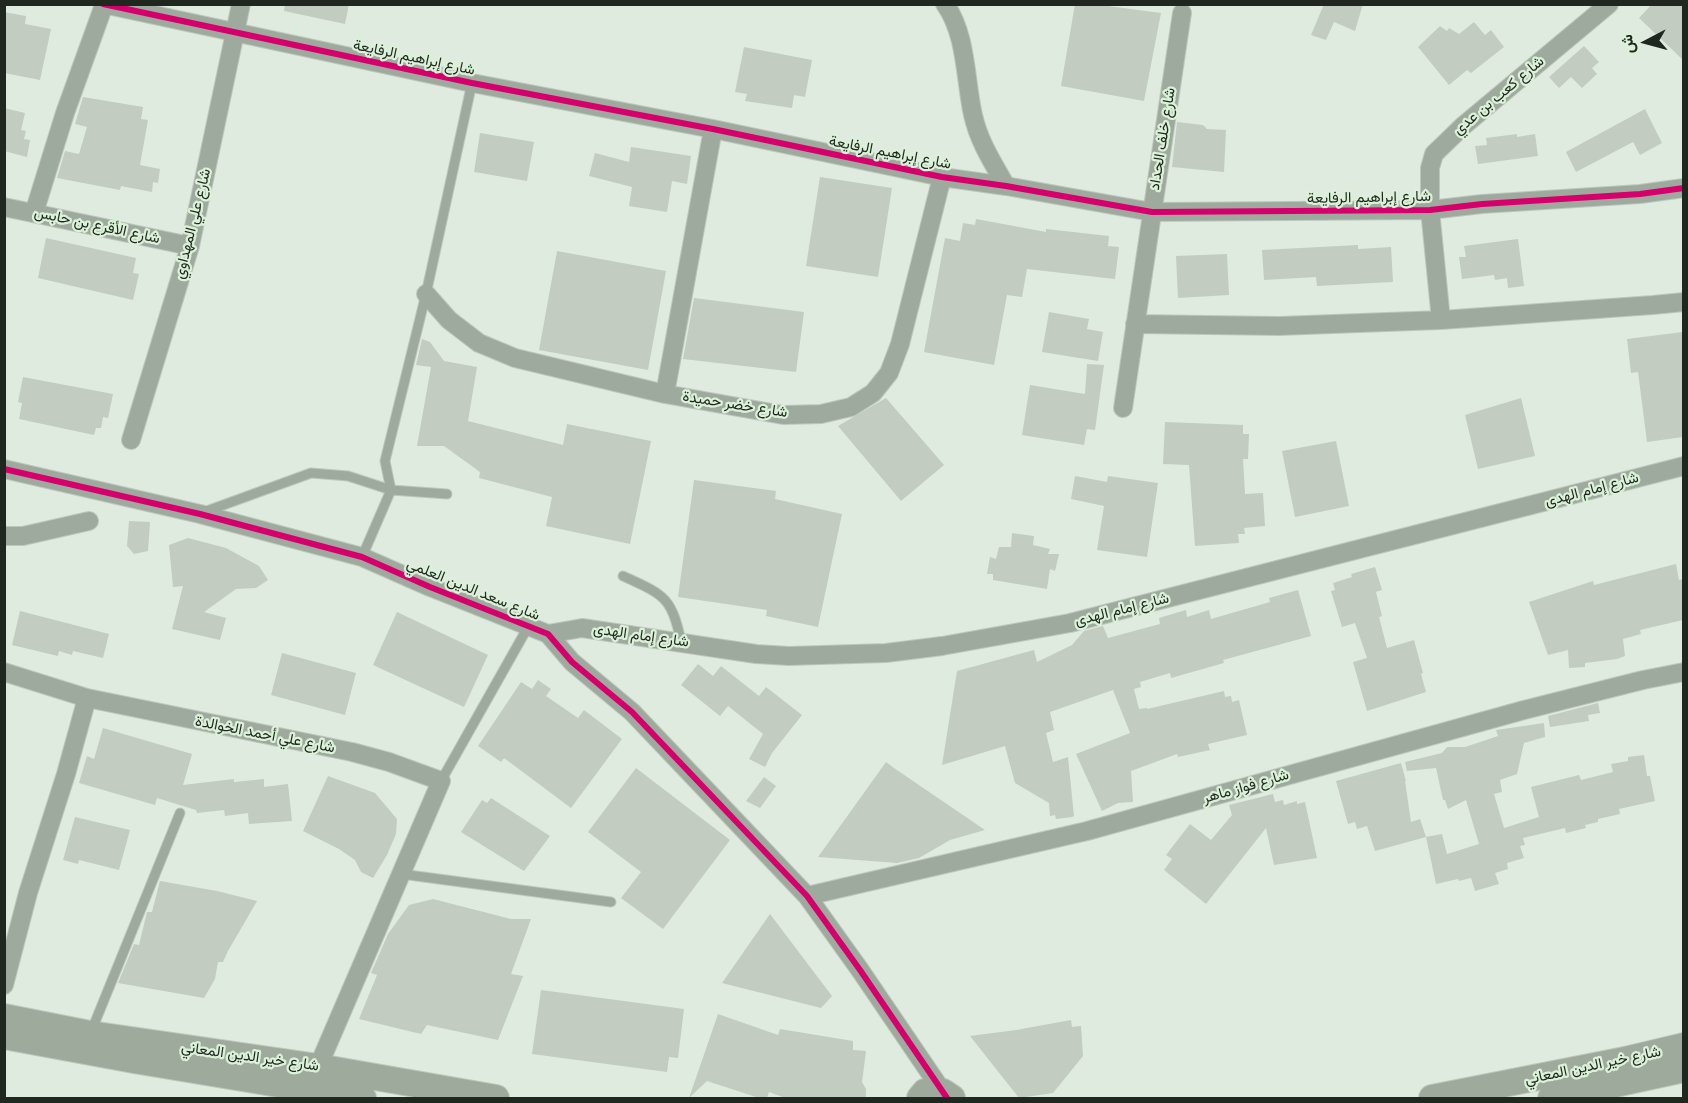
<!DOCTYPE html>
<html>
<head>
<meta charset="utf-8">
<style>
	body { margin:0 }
	#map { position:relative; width:1688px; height:1103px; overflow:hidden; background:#e0ebdf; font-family:"DM Sans",Vazirmatn,sans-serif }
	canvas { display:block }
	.frame { position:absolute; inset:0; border:6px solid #1f271e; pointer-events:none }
	.north { position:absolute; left:1616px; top:12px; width:60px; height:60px; -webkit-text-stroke:4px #dcf1d9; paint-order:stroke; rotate:264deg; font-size:16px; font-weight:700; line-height:24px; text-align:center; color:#1f271e }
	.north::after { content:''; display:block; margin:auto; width:21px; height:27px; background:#1f271e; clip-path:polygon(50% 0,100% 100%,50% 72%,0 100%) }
</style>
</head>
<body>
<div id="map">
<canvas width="1688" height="1103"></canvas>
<div class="frame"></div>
<div class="north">ش</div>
</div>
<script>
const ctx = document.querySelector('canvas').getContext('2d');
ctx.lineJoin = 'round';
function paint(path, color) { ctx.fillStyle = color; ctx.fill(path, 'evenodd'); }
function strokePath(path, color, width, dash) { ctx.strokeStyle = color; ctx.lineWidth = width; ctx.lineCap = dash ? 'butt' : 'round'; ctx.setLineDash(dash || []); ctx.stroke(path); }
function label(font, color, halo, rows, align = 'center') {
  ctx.font = font + ' "DM Sans",Vazirmatn,sans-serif'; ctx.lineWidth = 4.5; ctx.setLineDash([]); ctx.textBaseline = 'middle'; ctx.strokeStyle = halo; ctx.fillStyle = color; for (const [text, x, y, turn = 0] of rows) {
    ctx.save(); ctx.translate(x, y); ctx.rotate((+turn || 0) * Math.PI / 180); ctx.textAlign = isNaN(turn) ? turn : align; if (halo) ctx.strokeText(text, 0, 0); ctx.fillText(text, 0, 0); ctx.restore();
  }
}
paint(new Path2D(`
	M285 4H349L345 24 284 11Z
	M1075 4H1093L1161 13 1144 101 1061 86Z
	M1324 4H1363L1355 31 1334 22 1326 40 1311 35Z
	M1652 4H1683V60L1639 18Z
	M4 12 26 16 25 24 51 29 40 80 4 73Z
	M1474 22 1485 35 1491 30 1504 47 1471 73 1467 70 1449 85 1418 47 1440 26 1447 31 1449 28 1459 34Z
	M1584 46 1599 62 1592 68 1597 74 1582 88 1571 77 1559 88 1549 77Z
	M744 47 812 60 805 97 794 95 792 108 745 101 747 94 735 92Z
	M83 97 143 107 141 119 148 120 140 165 160 169 158 183 153 182 152 192 121 186 120 190 57 178 65 151 79 154 87 127 75 124Z
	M4 108 25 113 21 130 26 131 24 139 30 140 27 157 4 151Z
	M1645 109 1662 143 1640 155 1633 142 1576 172 1566 152Z
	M1177 122 1203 125 1207 129 1226 130 1224 172 1172 167Z
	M480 133 534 142 527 181 474 172Z
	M1517 134V137L1535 134 1538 156 1478 164 1475 146 1487 145 1486 138Z
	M631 147 691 156 687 184 672 181 667 212 629 206 632 187 589 176 595 153 629 162Z
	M820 177 892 188 878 277 806 266Z
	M976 219 1046 232V229L1109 236 1108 246 1119 247 1115 279 1027 269 1022 297 1007 295 994 365 924 352 945 238 960 241 963 223 975 225Z
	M46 238 136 258 133 273 139 274 133 300 38 278Z
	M1518 239 1524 286 1508 288 1507 278 1495 280 1494 275 1462 279 1459 257H1466L1464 246Z
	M1358 245V249L1391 247 1393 282 1317 286 1316 277 1264 280 1262 250Z
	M557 251 666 271 648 370 539 350Z
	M1227 254 1229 295 1178 298 1176 256Z
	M694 298 804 312 796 372 683 359Z
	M1049 312 1089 319 1087 329 1103 332 1098 361 1042 352Z
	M1683 332V437L1647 442 1638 372 1631 373 1627 339Z
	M422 339 430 342 444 361 477 367 468 421 563 445 567 424 651 441 630 544 546 526 552 497 479 478 480 472 444 446H417L431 367 416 365Z
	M1087 364 1104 365 1095 430 1087 429 1084 445 1022 435 1030 385 1085 394Z
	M23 377 113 394 108 418 103 417 101 428H96L94 435 19 419 22 403 18 402Z
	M886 398 944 465 901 501 838 426Z
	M1521 398 1535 456 1478 469 1465 415Z
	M1165 422 1243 425V434H1249L1248 459H1243L1245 494 1263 493 1265 526 1244 528 1245 534H1238L1239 543 1195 546 1189 465 1163 464Z
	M1336 441 1349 506 1295 517 1282 451Z
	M1075 476 1107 482 1108 476 1158 483 1147 557 1097 550 1104 506 1071 499Z
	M694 480 776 491 775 499 842 514 818 627 766 616 767 610 678 597Z
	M129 521 150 522 148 551 134 554 127 546Z
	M1012 533 1034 536 1033 545 1050 549 1048 554H1059L1055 571 1050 569 1047 589 993 580V574H987L990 557 996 559 999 547H1011Z
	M188 538 226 548 259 566 268 580 256 588 236 589 204 612 226 618 220 640 172 629 183 586 173 587 169 545Z
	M1676 564 1679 580 1683 579V620L1640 630 1641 634 1623 639 1625 656 1617 659 1585 663V667L1569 668 1568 650 1548 655 1529 602 1593 581 1594 585Z
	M1375 567 1382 590 1376 592 1382 616 1379 617 1387 648 1414 640 1423 673 1421 674 1426 692 1367 711 1353 662 1367 658 1355 623 1342 627 1331 591 1335 590 1333 583 1352 577 1351 574Z
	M1298 590 1311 636 1223 660 1224 663 1171 678 1170 673 1140 682 1141 687 1134 689 1139 709 1147 708V709L1224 691 1225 697 1231 696 1232 702 1239 700 1247 735 1208 744 1210 750 1178 757 1177 754 1131 771 1133 802 1118 803 1102 811 1076 754 1130 733 1113 690 1050 712 1054 730 1046 733 1053 762 1068 757 1074 816 1072 817 1056 819 1055 815 1050 816 1049 803 1015 783 1005 746 942 765 957 671 1034 650 1037 662 1072 645 1084 631 1103 626 1108 638 1160 624 1159 618 1186 610 1187 617 1209 610 1211 619 1270 602 1269 598Z
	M20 611 109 634 103 658 73 651 72 655 59 651 58 656 12 645Z
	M397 612 488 655 464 707 373 665Z
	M282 653 356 673 345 715 271 695Z
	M698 664 713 676 721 666 759 696 766 687 802 715 772 753 765 767 749 759 763 734 728 706 720 716 681 685Z
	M538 680 551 689 546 696 578 718 584 710 622 739 571 808 504 758 501 762 478 746 521 682 532 689Z
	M1598 703 1600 713 1588 715 1589 721 1550 727 1548 716Z
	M1544 723 1545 737 1524 743 1517 774 1500 780 1502 792 1494 794 1504 828 1539 817 1531 787 1579 775 1581 780 1613 772 1611 764 1628 761V757L1644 755 1647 776H1650L1655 801 1619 809 1620 814 1598 819V822L1585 825 1586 828 1566 833 1565 828 1523 838 1525 845 1520 846 1524 858 1507 863 1508 869 1495 873 1499 884 1475 891 1471 878 1459 881 1458 879 1436 884 1426 837 1442 834 1447 854 1479 844 1466 800 1448 809 1445 800H1443L1436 768 1407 771 1405 762 1442 753 1447 747H1465L1498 736 1496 730Z
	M103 728 192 754 183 785 234 779V782L264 779V787L288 784 292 821 249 824 248 813 225 816 224 810 197 813 196 810 157 798 155 805 79 783 87 756 94 759Z
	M886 762 894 768 985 830 950 840 919 858 897 863 818 857Z
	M1401 763 1406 781H1405L1411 822 1420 819 1426 837 1375 851 1367 826 1357 829 1355 822 1348 824 1336 781Z
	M636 768 730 840 663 929 621 898 641 872 588 832Z
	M328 776 375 793 397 819 396 834 387 855 373 878 361 872 355 860 339 849 303 831Z
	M764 777 776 786 760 808 746 801Z
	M1273 794 1275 802 1283 800 1284 805 1297 801V804L1305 802 1317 858 1274 865 1266 828 1206 904 1164 870 1172 859 1166 855 1190 824 1211 840 1232 815 1229 805Z
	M491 798 550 836 524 871 461 832 482 800 487 803Z
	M75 817 130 830 119 870 79 860 78 864 63 860Z
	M160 881 217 891 257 901 228 951 223 962H218L215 979 204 998 118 983 134 944 139 945 147 912H152Z
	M433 899 511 919H531L511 974 523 976 498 1040 427 1025 421 1034 359 1019 377 975 371 973 388 934 409 905Z
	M770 914 832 996 821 1008 722 983Z
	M541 990 684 1009 678 1058 669 1057 667 1072 532 1054Z
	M718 1014 778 1035 780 1029 853 1041V1050L866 1051 862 1082 866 1089V1098H785L769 1092 767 1098H759L707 1081 689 1098Z
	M1071 1020 1072 1027 1081 1026 1083 1056 1053 1093 1019 1098 970 1036 1016 1030Z`), '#c2ccc1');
const lane = new Path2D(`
	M204 512 311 473 348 476 391 490 447 494
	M362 557 391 490 385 461 426 294 472 83
	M623 576C664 595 671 596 681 641
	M441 781 528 627
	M401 874 611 902
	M91 1032 180 813`);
const street = new Path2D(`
	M103 4 472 83 713 129 942 177 1006 186 1152 212 1430 210 1482 204 1640 194 1684 188
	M945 4C967 35 965 80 973 115 979 142 993 163 1006 186
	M4 207 190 246
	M34 213 65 113 104 5
	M426 294 449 320 479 343 515 358 665 394 783 415 821 414 851 407 873 393 889 373 900 344 942 177
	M1441 320 1430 210V168L1434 154 1463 126 1609 4
	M1135 324 1279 326 1441 320 1653 305 1684 302
	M665 394 713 129
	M1123 408 1182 13
	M131 440 190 246 241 4
	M4 469 200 514 362 557 430 587 548 634 572 662 632 712 807 896 860 970 947 1098
	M4 536H23L89 521
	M548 634 582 628 756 654 789 656 886 653 942 646 1070 623 1684 466
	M4 672 87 698 352 752 389 762 441 781 318 1067
	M807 896 1087 831 1524 710 1643 680 1684 672
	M4 985 28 893 66 774 87 698`);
const secondary = new Path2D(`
	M4 1017 90 1034 318 1067 496 1098
	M4 1036 134 1060 363 1098
	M943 1092 952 1098
	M920 1098 925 1092
	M1432 1098 1625 1060 1684 1046
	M1551 1098 1684 1069`);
strokePath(lane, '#bec7bd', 11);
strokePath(street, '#bec7bd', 20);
strokePath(secondary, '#bec7bd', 28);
strokePath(lane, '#9faa9e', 9);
strokePath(street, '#9faa9e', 18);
strokePath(secondary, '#9eaa9c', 26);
strokePath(new Path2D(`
	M103 4 472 83 713 129 942 177 1006 186 1152 212 1430 210 1482 204 1640 194 1684 188
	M4 469 200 514 362 557 430 587 548 634 572 662 632 712 807 896 860 970 947 1098`), '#d6006c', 6);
label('15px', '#1f271e', '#dcf1d9', [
	["شارع إبراهيم الرفايعة",414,58,12],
	["شارع كعب بن عدي",1499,96,-40],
	["شارع خلف الحداد",1163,139,-81],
	["شارع إبراهيم الرفايعة",890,153,11],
	["شارع إبراهيم الرفايعة",1369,198,-1],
	["شارع علي المهداوي",193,224,-76],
	["شارع الأقرع بن حابس",97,226,12],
	["شارع خضر حميدة",735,405,9],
	["شارع إمام الهدى",1592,490,-15],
	["شارع سعد الدين العلمي",473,590,22],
	["شارع إمام الهدى",1122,610,-14],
	["شارع إمام الهدى",641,636,8],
	["شارع علي أحمد الخوالدة",265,735,11],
	["شارع فواز ماهر",1246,787,-16],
	["شارع خير الدين المعاني",250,1057,8],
	["شارع خير الدين المعاني",1593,1066,-12]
]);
</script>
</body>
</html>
